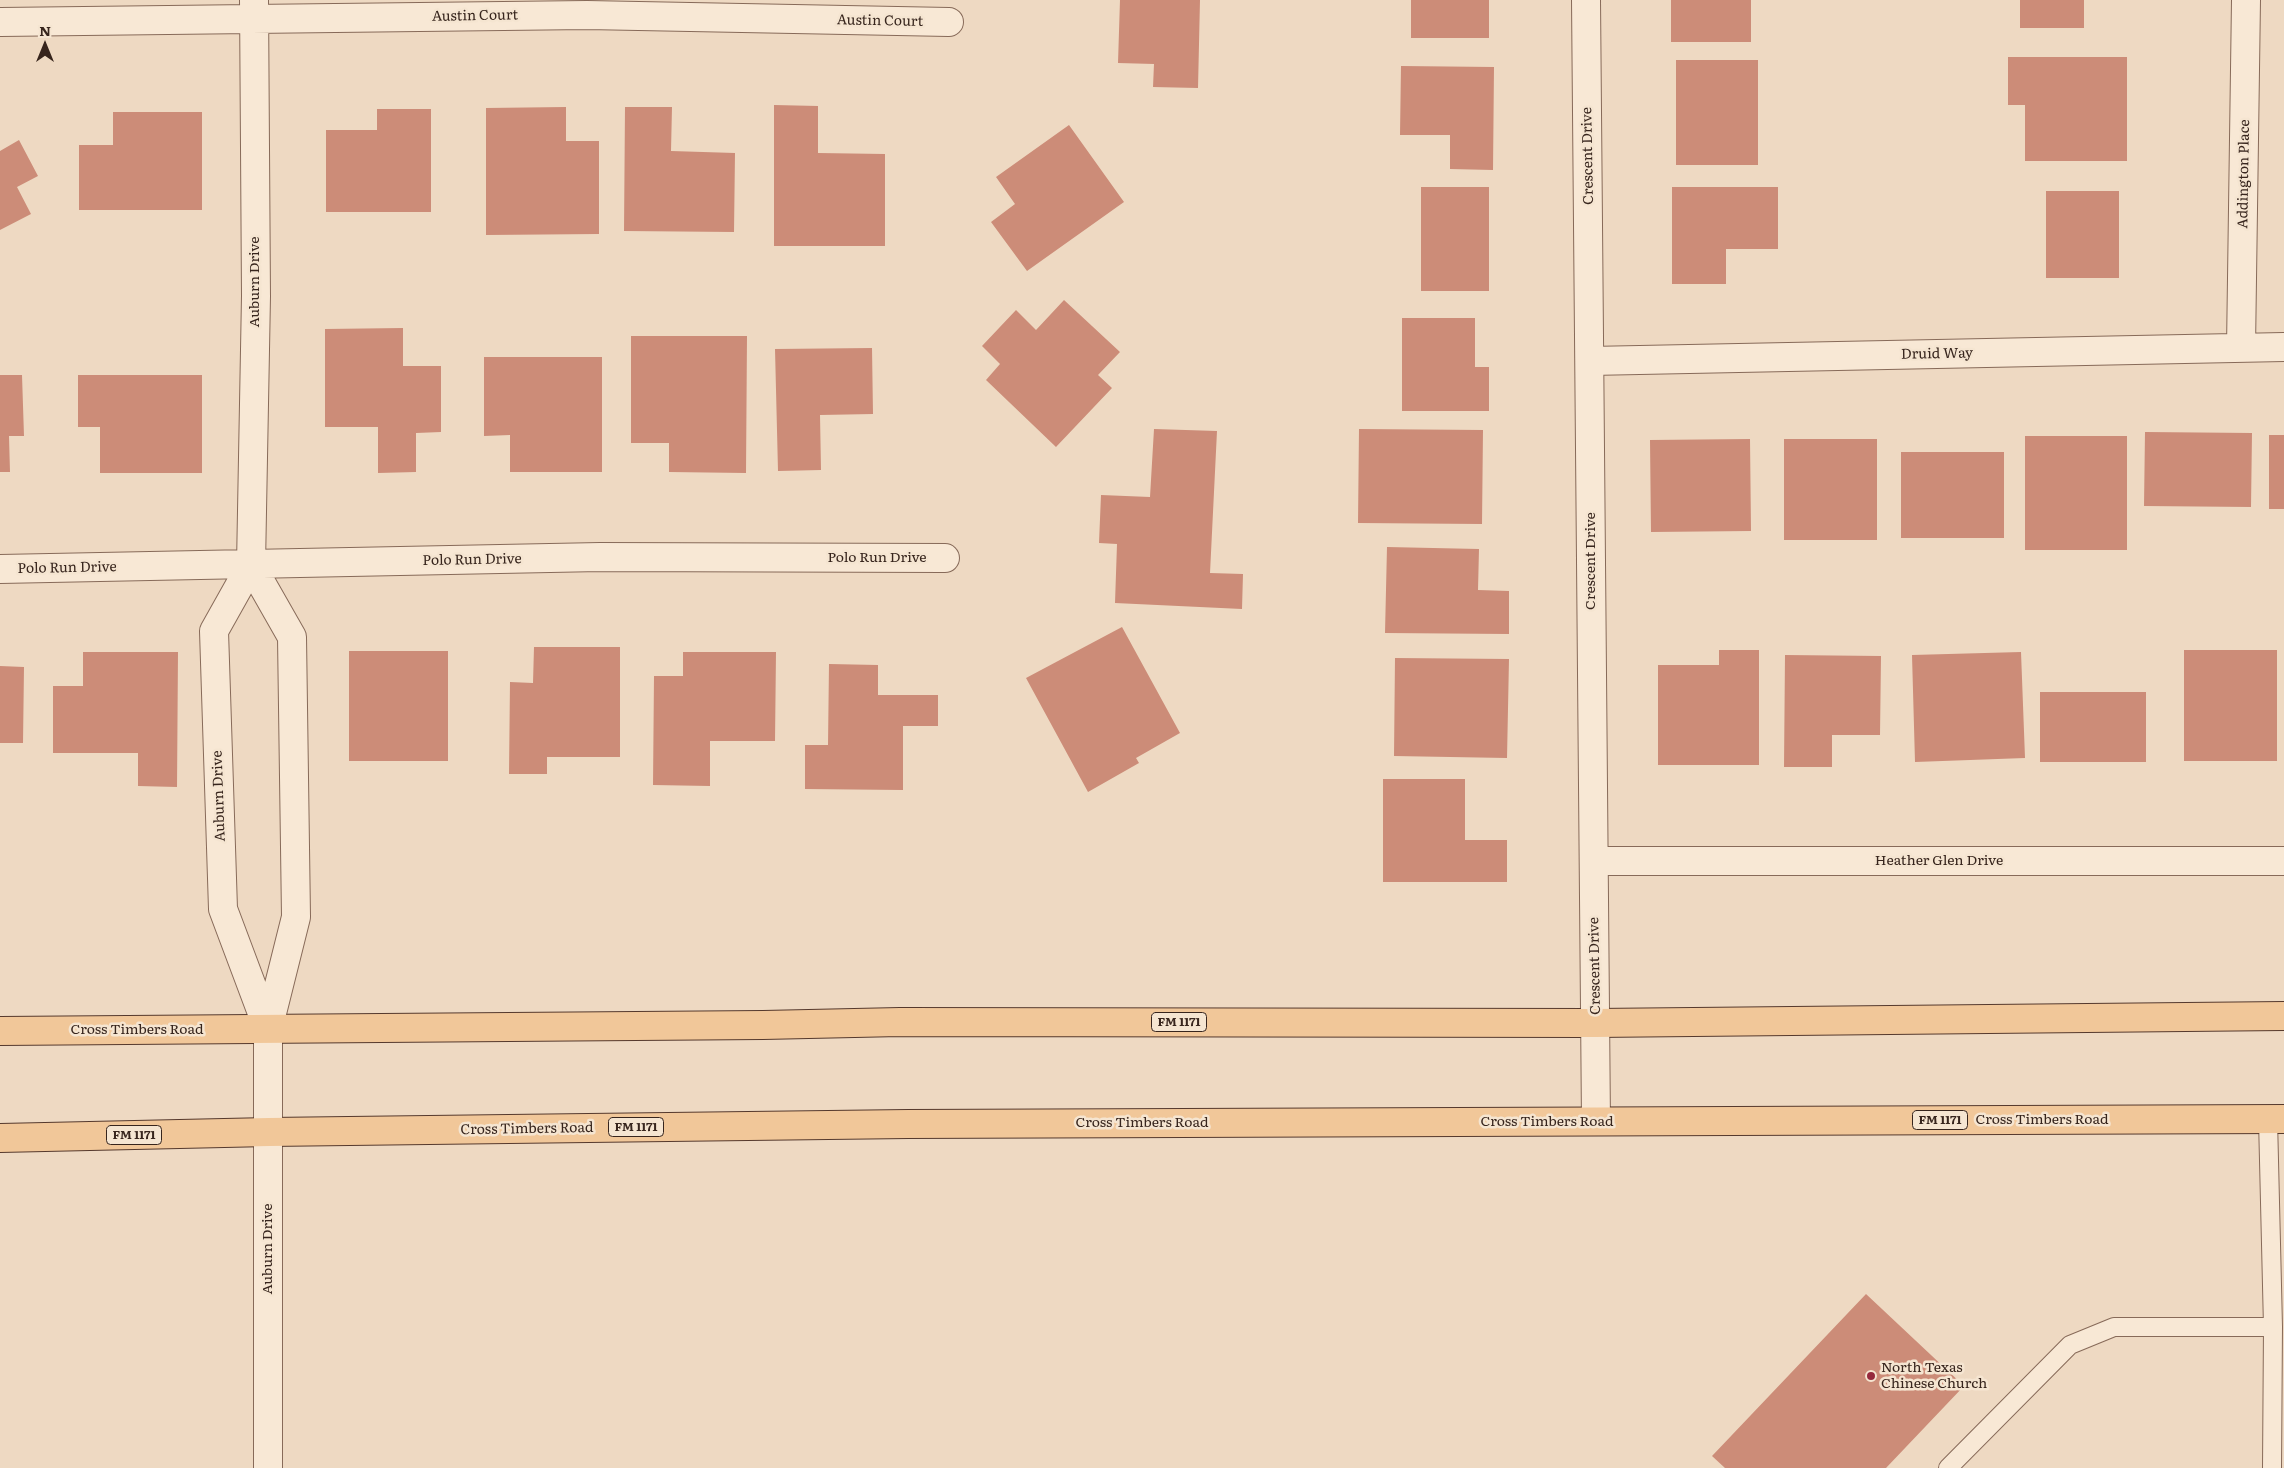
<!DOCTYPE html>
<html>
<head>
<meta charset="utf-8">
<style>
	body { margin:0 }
	#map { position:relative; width:2284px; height:1468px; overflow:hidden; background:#eed9c2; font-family:Literata,serif }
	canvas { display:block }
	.north { position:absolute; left:20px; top:20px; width:50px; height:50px; -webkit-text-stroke:4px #f5e5d1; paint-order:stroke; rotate:0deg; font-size:14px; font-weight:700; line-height:20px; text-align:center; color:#37251d }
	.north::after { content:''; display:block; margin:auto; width:18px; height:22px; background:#37251d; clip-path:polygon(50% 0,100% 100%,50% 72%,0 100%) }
</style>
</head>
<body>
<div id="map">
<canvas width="2284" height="1468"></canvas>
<div class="north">N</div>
</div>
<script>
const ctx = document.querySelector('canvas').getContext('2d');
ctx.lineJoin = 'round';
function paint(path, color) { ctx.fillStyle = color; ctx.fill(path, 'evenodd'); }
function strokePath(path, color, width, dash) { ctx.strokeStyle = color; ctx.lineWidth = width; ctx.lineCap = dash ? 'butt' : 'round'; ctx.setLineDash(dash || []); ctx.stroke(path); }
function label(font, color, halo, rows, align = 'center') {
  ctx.font = font + ' Literata,serif'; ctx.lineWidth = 5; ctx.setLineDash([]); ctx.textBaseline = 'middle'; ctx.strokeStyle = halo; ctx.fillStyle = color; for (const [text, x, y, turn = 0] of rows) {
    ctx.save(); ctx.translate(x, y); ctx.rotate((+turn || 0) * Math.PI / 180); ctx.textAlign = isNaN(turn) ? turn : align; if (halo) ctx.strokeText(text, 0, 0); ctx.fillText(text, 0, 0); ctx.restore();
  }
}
paint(new Path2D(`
	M1120 0H1200L1198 88 1153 87 1154 64 1118 63Z
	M1411 0H1489V38H1411Z
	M1671 0H1751V42H1671Z
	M2020 0H2084V28H2020Z
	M2008 57H2127V161H2025V105H2008Z
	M1676 60H1758V165H1676Z
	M1401 66 1494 67 1493 170 1450 169V135H1400Z
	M774 105 818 106V153L885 154V246H774Z
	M566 107V141H599V234L486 235V108Z
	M625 107H672L671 151 735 153 734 232 624 231Z
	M377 109H431V212H326V130H377Z
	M113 112H202V210H79V145H113Z
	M1069 125 1124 202 1027 271 991 222 1015 204 996 177Z
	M19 140 38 176 17 187 31 214 0 230V151Z
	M1421 187H1489V291H1421Z
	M1672 187H1778V249H1726V284H1672Z
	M2046 191H2119V278H2046Z
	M1064 300 1120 352 1098 375 1112 388 1056 447 986 380 1000 364 982 346 1016 310 1036 330Z
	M1402 318H1475V367H1489V411H1402Z
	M403 328V366H441V432L416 433V472L378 473V427H325V329Z
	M631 336H747L746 473 669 472V443H631Z
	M872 348 873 414 820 415 821 470 778 471 775 349Z
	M484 357H602V472H510V435L484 436Z
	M0 375H22L24 436H9L10 472H0Z
	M78 375H202V473H100V427H78Z
	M1154 429 1217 431 1210 573 1243 574 1242 609 1115 603 1117 544 1099 543 1101 495 1150 497Z
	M1359 429 1483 430 1482 524 1358 523Z
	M2145 432 2252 433 2251 507 2144 506Z
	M2269 435H2284V509H2269Z
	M2025 436H2127V550H2025Z
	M1750 439 1751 531 1651 532 1650 440Z
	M1784 439H1877V540H1784Z
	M1901 452H2004V538H1901Z
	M1387 547 1479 549 1478 590 1509 591V634L1385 633Z
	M1122 627 1180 733 1136 758 1139 763 1088 792 1026 678Z
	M534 647H620V757H547V774H509L510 682 533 683Z
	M1719 650H1759V765H1658V665H1719Z
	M2184 650H2277V761H2184Z
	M349 651H448V761H349Z
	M83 652H178L177 787 138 786V753H53V686H83Z
	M683 652H776L775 741H710V786L653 785 654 676H683Z
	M2021 652 2025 758 1915 762 1912 655Z
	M1785 655 1881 656 1880 735H1832V767H1784Z
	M1395 658 1509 659 1507 758 1394 756Z
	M829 664 878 665V695H938V726H903V790L805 789V745H828Z
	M0 666 24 667 23 743H0Z
	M2040 692H2146V762H2040Z
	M1383 779H1465V840H1507V882H1383Z
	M1866 1294 1964 1386 1886 1468H1725L1712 1456Z`), '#cc8c78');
const service = new Path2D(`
	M1948 1468 2070 1345 2114 1327H2273L2268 1119
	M2272 1468 2273 1327`);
const minor = new Path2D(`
	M254 0 256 296 251 565 214 631 223 909 268 1029
	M1586 0 1596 1121
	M0 22 587 15 949 22
	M2241 348 2246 0
	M1590 361 2284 347
	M251 565 292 637 296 917 268 1029
	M0 569 600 557 945 558
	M1594 861H2284`);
const tertiary = new Path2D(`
	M268 1468V1029`);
const primary = new Path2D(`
	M0 1031 763 1025 900 1022 1595 1023 2284 1016
	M0 1138 269 1132 908 1124 2284 1119`);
strokePath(service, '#876a59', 20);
strokePath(minor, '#876a59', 30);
strokePath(tertiary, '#876a59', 30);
strokePath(primary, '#55392d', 30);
strokePath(service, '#f8e8d5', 18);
strokePath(minor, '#f8e8d5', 28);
strokePath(tertiary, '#f8e8d5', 28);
strokePath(primary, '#f1c799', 28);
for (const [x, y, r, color] of [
	[1871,1376,5,"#962a3d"]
]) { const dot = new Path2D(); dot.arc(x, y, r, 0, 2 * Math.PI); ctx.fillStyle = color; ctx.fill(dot); strokePath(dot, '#f5e5d1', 2); }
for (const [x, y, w] of [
	[1179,1022,55],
	[1940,1120,55],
	[636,1127,55],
	[134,1135,55]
]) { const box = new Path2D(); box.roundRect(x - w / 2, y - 9.5, w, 19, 4); ctx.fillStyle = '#f5e5d1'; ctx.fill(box); strokePath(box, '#37251d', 1); }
label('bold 12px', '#37251d', null, [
	["FM 1171",1179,1022],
	["FM 1171",1940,1120],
	["FM 1171",636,1127],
	["FM 1171",134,1135]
]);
label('14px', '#37251d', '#f5e5d1', [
	["Austin Court",475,16,-1],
	["Austin Court",880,21,1],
	["Crescent Drive",1588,156,-91],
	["Addington Place",2244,174,-89],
	["Auburn Drive",255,282,-90],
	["Druid Way",1937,354,-1],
	["Polo Run Drive",877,558],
	["Polo Run Drive",472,560,-1],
	["Crescent Drive",1591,561,-90],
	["Polo Run Drive",67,568,-1],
	["Auburn Drive",219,796,-92],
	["Heather Glen Drive",1939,861],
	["Crescent Drive",1595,966,-91],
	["Cross Timbers Road",137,1030],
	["Cross Timbers Road",2042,1120],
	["Cross Timbers Road",1547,1122],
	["Cross Timbers Road",1142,1123],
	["Cross Timbers Road",527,1129,-1],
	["Auburn Drive",268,1249,-90]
]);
label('14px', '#37251d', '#f5e5d1', [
	["North Texas",1881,1368],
	["Chinese Church",1881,1384]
], 'left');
</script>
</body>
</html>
